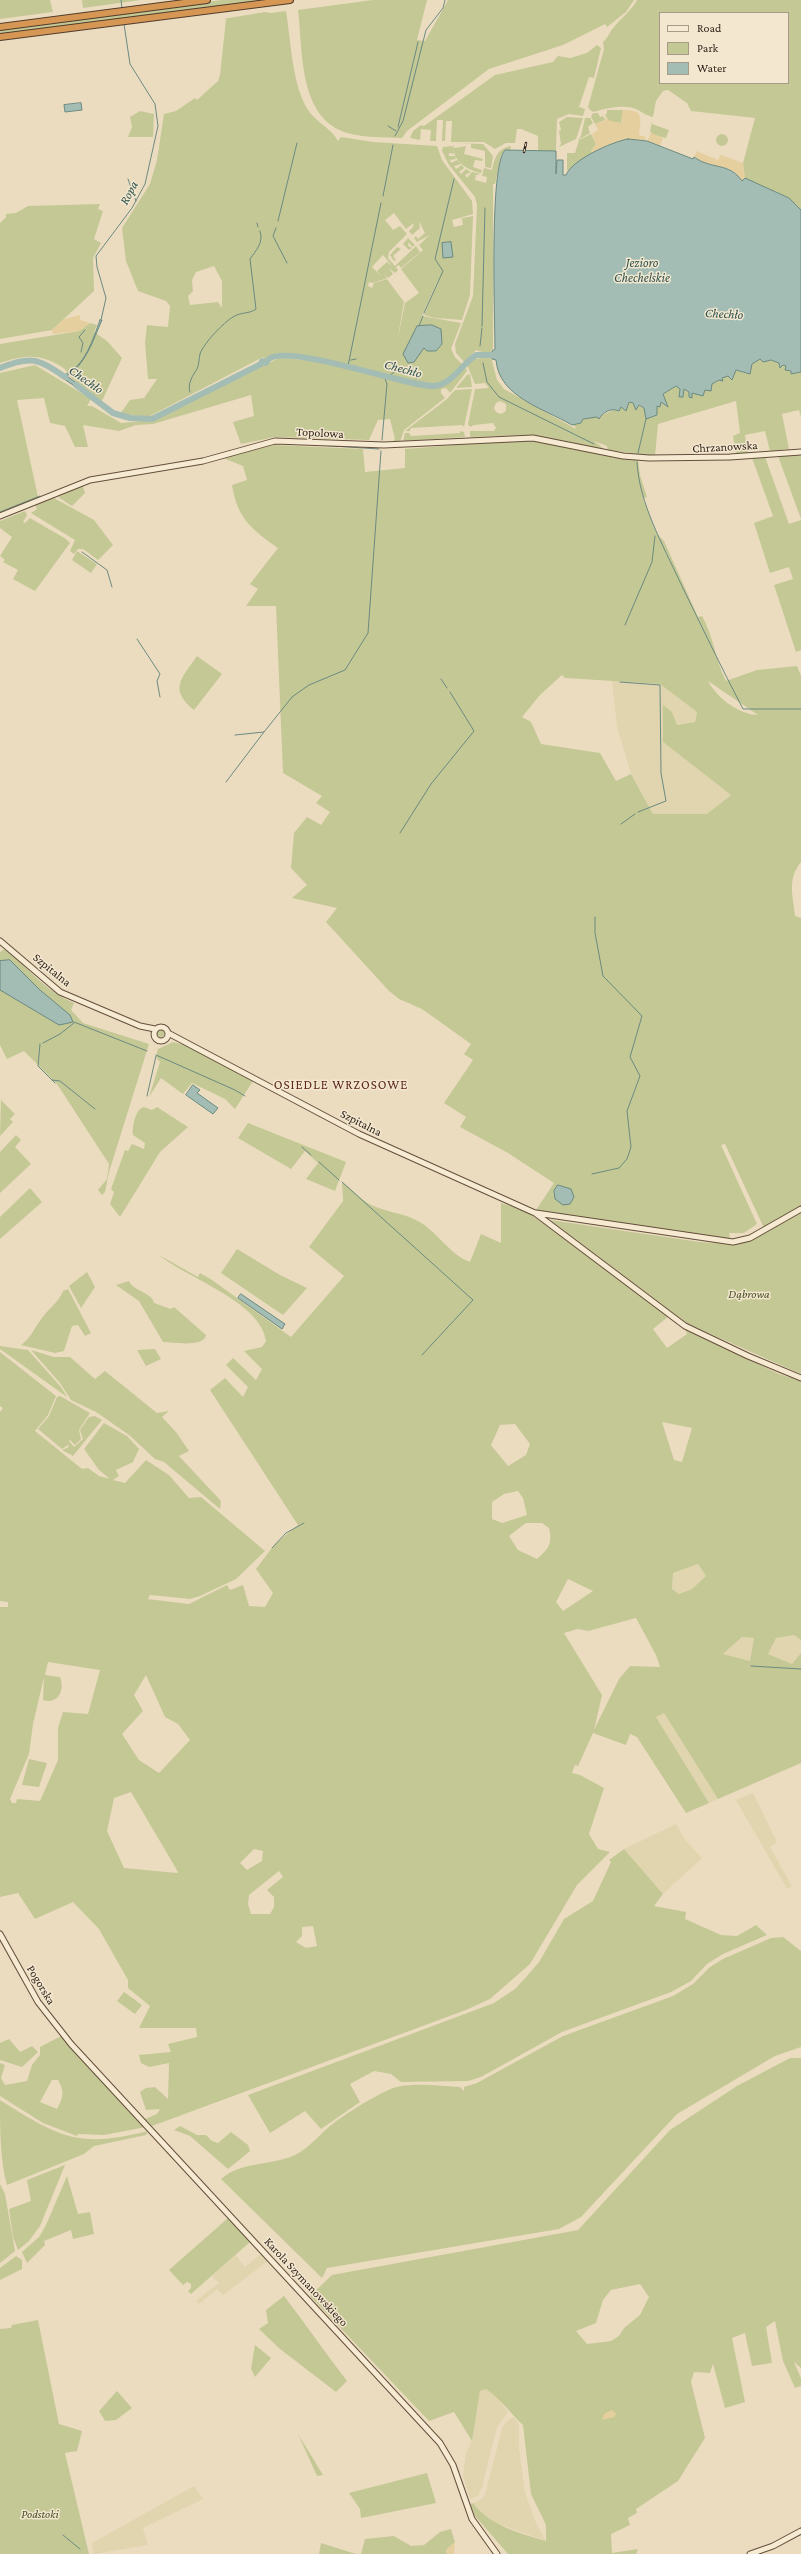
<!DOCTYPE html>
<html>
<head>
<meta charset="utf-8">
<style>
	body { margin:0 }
	#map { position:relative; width:801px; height:2554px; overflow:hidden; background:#ebdcc0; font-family:"Crimson Pro",serif }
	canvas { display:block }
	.legend { position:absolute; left:659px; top:12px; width:130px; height:72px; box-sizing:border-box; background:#f3e7cf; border:1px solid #a69a88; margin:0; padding:5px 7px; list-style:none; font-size:12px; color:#33261d }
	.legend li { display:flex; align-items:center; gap:8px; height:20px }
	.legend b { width:20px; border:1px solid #a69a88 }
</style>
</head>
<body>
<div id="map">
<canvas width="801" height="2554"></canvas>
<ul class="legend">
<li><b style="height:5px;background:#f6ead2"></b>Road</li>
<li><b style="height:11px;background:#c4c895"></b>Park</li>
<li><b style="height:11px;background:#a3bdb4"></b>Water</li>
</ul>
</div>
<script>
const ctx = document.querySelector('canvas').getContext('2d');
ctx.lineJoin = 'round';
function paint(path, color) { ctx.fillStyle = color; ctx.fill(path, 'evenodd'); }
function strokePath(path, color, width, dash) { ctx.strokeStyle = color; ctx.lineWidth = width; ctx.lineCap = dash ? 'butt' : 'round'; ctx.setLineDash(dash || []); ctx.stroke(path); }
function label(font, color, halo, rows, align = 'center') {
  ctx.font = font + ' "Crimson Pro",serif'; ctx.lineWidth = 3; ctx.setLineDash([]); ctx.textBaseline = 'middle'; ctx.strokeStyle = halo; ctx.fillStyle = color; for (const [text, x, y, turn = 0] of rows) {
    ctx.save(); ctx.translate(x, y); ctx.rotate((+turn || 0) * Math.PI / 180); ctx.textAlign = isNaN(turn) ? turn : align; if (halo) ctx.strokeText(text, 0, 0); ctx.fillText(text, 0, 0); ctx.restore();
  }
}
paint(new Path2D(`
	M612 681 660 684 697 712 695 722 677 725 672 712 663 742 731 795 707 814H653L631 774 617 727Z
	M698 1564 706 1576 692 1589 679 1594 672 1589 673 1573Z
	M794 1635 801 1640V1653L792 1664 768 1654 776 1638Z
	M742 1637 754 1638 750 1661 723 1654Z
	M664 1713 718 1799 709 1803 656 1717Z
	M753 1793 777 1842 770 1847 792 1886 787 1889 736 1800Z
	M676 1824 686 1841 702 1858 663 1894 624 1849Z
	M261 2254 268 2261 223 2295 217 2289 199 2304 196 2301 219 2283 212 2276 236 2255 245 2267Z
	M486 2389 497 2396 508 2412 497 2427 482 2487 478 2496 470 2499 463 2476 466 2453 472 2441 480 2391Z
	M514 2417 519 2425V2447L525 2493 536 2523 546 2541 498 2524 480 2514 473 2503 482 2499 486 2491 502 2429 506 2422Z
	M194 2486 203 2499 143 2528 148 2545 94 2554 92 2543Z`), '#e0d5ae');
paint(new Path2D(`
	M0 0H50L53 12 0 19Z
	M82 0H141L83 8Z
	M222 0H276L0 35V29Z
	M373 0H427L417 40 425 41 448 0H634L626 12 607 27 605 24 563 45 489 69 407 131 402 138C384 137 365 138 347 133 298 118 303 51 298 10Z
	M637 0H801V222L789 198 753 182 746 190 743 163 755 118 691 111 687 103 668 90 663 91 656 101 653 117C645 115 642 112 636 109 625 104 604 108 594 112L590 110 588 107 604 49 603 42C609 37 609 32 614 27 622 17 631 11 637 0ZM660 13H788V83H660Z
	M286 11C291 41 292 85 308 110 316 122 331 128 338 141L341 137 373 142 437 146 442 160 472 201 473 214 452 220 454 227 463 225 462 219H459L473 216 470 295 462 320 435 318 424 315 440 275 422 316 461 323 451 349 455 357 462 364 447 380 427 386 318 358 279 356 265 360 263 357 148 417 120 414 130 400 144 398 157 379H148L145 343 147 325 168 327 170 306 166 301 138 291 126 261 122 228 150 184 157 160 164 114 176 111 195 98 197 100 218 81 220 75 226 19H223L265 12 271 13ZM394 213 406 229 414 223 413 227 409 231 412 235 420 228 419 221 425 233 418 239 416 236 414 238 417 242 430 235 419 245 441 273 423 250 401 269 419 293 405 303 397 342 404 302 387 279 374 283 372 288 368 286 369 282 373 283 387 278 384 273 388 278 393 274 389 268 395 273 398 270 396 267 399 265 401 268 420 252 416 246 395 266 388 258 389 252 407 234 400 226 393 230 385 220ZM383 255 392 266 387 262 377 271 381 276 372 267ZM214 266 222 281V308L218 302 190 305 188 296 193 291 192 280 196 272ZM442 334V344L436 351 424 348Z
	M597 45 601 48 594 78 589 77 579 107 585 109 583 116 569 114 557 119 556 151H538V136L521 129H517L515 143H506L495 149 484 142H451L452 121H446L445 141H442L443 120H437L436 141H430L431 130 421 129 420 140 410 138 413 131 421 125 424 126 495 75 553 62 558 56 570 58 587 53Z
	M607 110H623L621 123 610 122 605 115 607 113Z
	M140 111 154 114 153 137H128L132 127 130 117Z
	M593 113H598L600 117 603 116 605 120 595 124 591 117Z
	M567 117 583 118 576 139 559 147 561 144 559 131 561 130 559 122Z
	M585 118H590L593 123 588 127 590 133 578 140 581 136Z
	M652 121V124L669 130 666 138 650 134 652 132H650Z
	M591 134 596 144 591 151 593 153 567 171V153H575L579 140Z
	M716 140a6 6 0 1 1 12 0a6 6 0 1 1-12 0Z
	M453 143 483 144 493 156 491 168 485 167V151L471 148V144Z
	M453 145 455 148 466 146 464 154 483 159 482 161 475 160 473 167 482 170 481 173C467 170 453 162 453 145Z
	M452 146 455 154 449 153V156H455L456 159 450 160 451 163 457 160 461 164 454 166 456 169 462 165 464 168 459 172 461 174 466 169 471 172 465 175 467 178 472 172 481 174 476 175 475 180 486 183 487 177 482 176 484 168 492 170C495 157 497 149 511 146L510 151 505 150 501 155 495 184H493V349L488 354 476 350 464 362 456 353 455 344 473 296 477 205 475 197 449 165 442 151 443 147Z
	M100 204 98 209 103 211 94 239 101 243 93 258 94 291 52 330 0 339V223L6 217V214L16 213 28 206Z
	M408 238 415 245 412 247 409 242 408 246 412 248 409 250 403 244Z
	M397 247 401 249 393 256 396 260 394 261 390 255Z
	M90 323 97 325 94 332 107 341 122 358 102 401C93 394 83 388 74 381 70 377 67 370 62 367 40 353 24 355 0 363V344L79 331Z
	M491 357 497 380 504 389 576 429 573 423H581L583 419 597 417 621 407 626 411 629 402 644 408 649 418 652 417 657 405 661 402 667 407 663 394 676 386 680 389 679 397H683L684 389 703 396C704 386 720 379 729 375L732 380 736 370 748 374 754 361C763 357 789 362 791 374L801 372V417L799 410 782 414 789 449 770 451 765 431 745 435 748 453 736 454 733 436 740 433 736 401 658 424 655 456 608 450 607 446 594 441 604 449 533 435 470 437V431H494L496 428 493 423 474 425 470 427 468 424 475 389 489 388 485 383 475 384 467 365 474 359ZM500 401 506 404V411L501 414 496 412 494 408 496 403Z
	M279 358 321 361 422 387C440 388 454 379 466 368L467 371 450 393 446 388 441 389V393L445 398 404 430 400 442H393L395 439 390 419 378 420 369 440 275 437 241 444 233 422 254 416 251 395 153 424 136 425 119 431 83 425 88 447H75L65 426 50 423 44 398 17 400 38 497 0 514V373L35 365 91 399 87 406H92L121 423 154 420Z
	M470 374 472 387 456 388 467 375Z
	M472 389 464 427 462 425 411 428 410 431H405L447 399 455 390Z
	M460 431 464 432 465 437 403 441 405 433H409L411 436 460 433Z
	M532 439 638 459 640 475 647 497 643 498 657 534 664 541 698 617 702 616C714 637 715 660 726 681L757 670 797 666 801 676V862C787 879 793 896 795 916L801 918V1207L764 1228 725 1144 721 1145 757 1224 744 1233H729L730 1239 699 1237 536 1210 554 1183 508 1153 460 1127 466 1117 444 1103 473 1060 464 1054 471 1044 422 1009 399 999 389 991 326 922 337 908 292 898 307 885 291 868 294 833 307 817 321 825 330 812 316 803 322 796 283 773 276 606H246L258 589 250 584 278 548C252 530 237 518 232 485L247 480 243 466 223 458 274 445 363 449 365 472 405 468V449ZM562 675 565 678 660 684 697 712 695 722 677 725 672 712 663 705V742L731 795 707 814H653L631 774 616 781 600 753 541 744 531 722 522 717 540 695ZM708 681 758 715C738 714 717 698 708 681Z
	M801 455V519L778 456Z
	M765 457 789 524 801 520V650L796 652 774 585 793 579 789 567 770 573 754 523 773 516 752 458Z
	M82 484 85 493 72 506 58 497Z
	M52 497 94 520 113 545 98 560 83 549H78L74 554 70 551 75 540 31 513 37 509 35 504Z
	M25 511 27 515 23 522 25 523 30 518 66 539 70 543 35 591 13 579 18 570 3 562 5 560 0 556 12 537 0 528V521Z
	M77 551 97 564 91 573 72 560Z
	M197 656 222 674 194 710C168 689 182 678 197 656Z
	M5 949 10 951C29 971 48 992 74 1003L71 1010 83 1023 149 1044 109 1172 105 1192 102 1195 98 1190 107 1179 109 1164 57 1084 24 1051 7 1059 0 1045V952Z
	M155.5 1033a4.5 4.5 0 1 1 9 0a4.5 4.5 0 1 1-9 0Z
	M173 1042 188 1046 236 1071 239 1075 240 1074 253 1081 235 1109 225 1099 192 1083 183 1094 161 1078 149 1097 160 1062 156 1057 158 1049Z
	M1 1100 15 1114 10 1119 13 1122 0 1136Z
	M144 1107 152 1110 157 1107 188 1127 160 1152 120 1217 110 1204 114 1192 111 1189 125 1150 128 1151 132 1144 144 1149 145 1143 133 1135C132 1127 135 1109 144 1107Z
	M248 1123 346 1162 335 1191 306 1179 318 1163 305 1151 291 1169 238 1138Z
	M16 1135 21 1140 15 1147 31 1164 0 1193V1152Z
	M342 1182C352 1189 361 1200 371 1205 386 1212 403 1213 418 1221 438 1232 449 1254 470 1262L481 1234 501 1243V1203L526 1211 669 1316 653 1329 667 1348 687 1334 685 1329 779 1374 801 1381V1640L794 1635 776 1638 768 1654 792 1664 801 1653V1763L718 1799 664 1713 656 1717 709 1803 686 1813 637 1737 630 1734 626 1745 593 1733 578 1766 575 1765 572 1773 580 1775 604 1788 589 1834 598 1849 610 1852 577 1885 530 1964 490 1999 466 2010 152 2126 145 2119 157 2114 160 2109 146 2110 140 2092 146 2088 155 2087 168 2099 169 2063 149 2067 141 2063 139 2055 171 2052 168 2044 197 2037 196 2028H139L150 2006 128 1988V1980L99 1929 73 1902 35 1919 18 1893 0 1897V1607H8V1602L0 1601V1412L3 1408 0 1406V1352L56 1396 48 1415 35 1431 82 1469 88 1468 99 1476 110 1479 99 1470 84 1449 104 1423 127 1436 139 1449 133 1462 116 1470 119 1476 113 1480 125 1483 146 1460 169 1475 189 1498 201 1497 265 1551 236 1579 200 1596 190 1599 150 1595 148 1599 189 1604 227 1585 230 1590 243 1585 249 1606 265 1607 273 1593 256 1569 275 1544 298 1525 210 1390 225 1378 243 1397 248 1387 226 1365 233 1358 256 1380 262 1369 244 1351 262 1347 266 1341C261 1302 187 1278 159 1255L198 1277 200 1273 212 1280 291 1337 344 1276 309 1247 343 1201ZM662 1422 692 1428 682 1462 674 1460ZM515 1424 530 1444 526 1455 508 1466 491 1445 500 1425ZM518 1491 523 1498 527 1515 502 1523 492 1519V1502L504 1494ZM526 1523H542L549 1528C553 1544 548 1549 537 1559L518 1550 509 1536ZM698 1564 706 1576 692 1589 679 1594 672 1589 673 1573ZM568 1579 593 1591 563 1611 556 1602ZM636 1618 656 1655 660 1667 630 1666 619 1679 594 1730 602 1695 564 1633 578 1629 588 1631ZM742 1637 754 1638 750 1661 723 1654ZM48 1662 100 1670 88 1714 63 1712 58 1728V1760L40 1801 17 1799 16 1803H12L10 1799 29 1754 33 1724 44 1677 43 1700C59 1705 65 1689 60 1677L45 1675ZM146 1675 165 1717 178 1724 190 1740 159 1773 139 1760 122 1734 143 1711 134 1695ZM131 1792 178 1872 177 1873 124 1868 107 1831 114 1798ZM254 1849 263 1851 262 1861 247 1870 240 1863ZM279 1871 283 1877 267 1890 274 1897V1907L270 1914H251L248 1904 249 1895ZM313 1926 317 1946 306 1948 296 1942 302 1936V1927Z
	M30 1188 42 1202 0 1239V1217Z
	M801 1211V1374L688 1324 550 1220 700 1242 733 1244Z
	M237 1249 280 1275 307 1288 283 1315 221 1273Z
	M87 1272 95 1287 81 1308 69 1286Z
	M129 1281C133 1291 153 1293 154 1303L171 1309 174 1307 206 1335C204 1348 172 1342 163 1342L139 1301 116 1285Z
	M68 1289 91 1333 85 1336 78 1325 72 1326 64 1351 55 1353 21 1345C31 1338 34 1328 42 1318 49 1308 58 1303 63 1291Z
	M0 1346 28 1350 61 1387 67 1397 0 1349Z
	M155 1349 161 1359 146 1366 137 1350Z
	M31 1350 54 1357H70L95 1379 105 1371 157 1413 169 1411 162 1417 176 1432 189 1451 179 1456 221 1501 220 1509 164 1462 155 1459 129 1435 96 1412 71 1400 60 1383Z
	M60 1396 90 1413 79 1430 81 1439 75 1445 70 1440 69 1441 74 1447 83 1439 80 1430 89 1417 95 1416 102 1420 73 1456 62 1450 69 1447 68 1445 62 1449 38 1429 49 1416 57 1397Z
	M29 1759 47 1763 39 1787 22 1785Z
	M624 1849 663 1894 654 1906 686 1912 685 1919 721 1935 737 1936 756 1925 767 1935 723 1954 707 1964 691 1981 671 1992 562 2032 481 2077 468 2081 401 2082 391 2074 374 2071 350 2084 360 2102 321 2129 305 2111 270 2133 248 2095 494 2003 515 1989 527 1976 539 1962 564 1919 593 1901 611 1862 609 1860Z
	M783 1937 801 1951V2047L775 2056 677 2114 581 2217 559 2229 327 2268 322 2278 221 2179C241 2161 271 2166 295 2155 310 2148 321 2132 335 2122 350 2111 376 2095 393 2088 410 2082 442 2086 460 2087L464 2091V2087L477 2083 563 2036 673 1996 693 1984 710 1967 723 1959 771 1938Z
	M124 1992 142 2005 135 2014 117 2001Z
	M61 2036 69 2044 146 2127 104 2135 78 2134 77 2136 43 2123 0 2096V2063L5 2065 1 2078 5 2085 27 2081 32 2065 40 2055V2047ZM52 2080H58C65 2091 63 2098 57 2109L40 2102Z
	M9 2039 20 2052 32 2046 38 2052 22 2067 0 2060V2043Z
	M790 2058H801V2368L794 2362 801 2378V2386L795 2388 783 2361 775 2321 766 2327 772 2363 752 2366 745 2333 732 2338 745 2402 725 2408 713 2364 710 2373 694 2372 691 2382 705 2438 678 2481 636 2509 637 2513 628 2518 630 2525 611 2534 612 2553 638 2549 636 2554H508L475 2516 470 2504 473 2503C488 2525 522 2534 546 2541V2525L531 2494 523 2425C510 2413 501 2399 486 2389L480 2391 472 2441 454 2412 429 2421 310 2296 332 2275 578 2230 670 2130 737 2086ZM640 2284 649 2297 640 2315 624 2328 619 2336 611 2341 587 2344 576 2331 596 2323 603 2300 611 2290Z
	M0 2100C59 2137 78 2149 148 2131L146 2135 94 2146 84 2154 7 2185C0 2161 0 2127 0 2100Z
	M180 2126 197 2135H206L212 2141 218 2143 231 2132 248 2145 250 2151 228 2169 190 2136 174 2130Z
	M65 2165 40 2226 29 2241 18 2250 13 2237 9 2209 31 2201 27 2180Z
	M67 2176 78 2214 90 2212 94 2234 73 2239 71 2230 44 2241 45 2245 27 2263 22 2252 39 2237 46 2225Z
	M0 2184 5 2194 15 2251 0 2263Z
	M228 2218 250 2242 191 2294 188 2291 191 2288V2284L187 2282 183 2285 169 2270Z
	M16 2256 22 2260V2269L0 2280V2268Z
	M284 2296C306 2324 325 2353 347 2381L336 2392 280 2349 259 2329 268 2323 266 2310Z
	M38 2320 59 2424 82 2431 77 2451 65 2453 89 2554H0V2329L11 2328 12 2325Z
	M255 2345 271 2358 255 2377 251 2369Z
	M117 2391 132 2408 116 2420 105 2421 99 2411Z
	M298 2434 323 2475 317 2476Z
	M427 2473 436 2503 361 2518 360 2509 349 2493Z
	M451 2529 455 2542 446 2550 447 2554H361L365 2539 394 2536 411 2546 424 2545 440 2532Z
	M321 2543 356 2554H319Z`), '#c4c895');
paint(new Path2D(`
	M623 110C644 109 641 118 639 135L646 137 645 140H622L593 153 591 151 596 144 592 134 598 130 595 124 604 121 606 117 610 121 621 123Z
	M651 133 663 138 660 146 647 141Z
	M697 151 718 160 721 155 743 163 745 178 742 181C729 162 712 170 694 157Z
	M80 315V320L90 323 79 331 53 334 52 330 64 319Z
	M612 2410 616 2414 614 2417 602 2420 604 2414Z
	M455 2542 454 2554H447L446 2550Z`), '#e6cf9e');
const water = new Path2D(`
	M81 103 82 110 65 112 64 105Z
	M628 139 647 141 693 159 694 157C712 170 729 162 742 181L745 178 789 198 801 210V372L791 374V371L785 370 786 366 783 365 780 368 779 363 771 360 763 362 760 359 752 364 750 374 736 370 732 380 728 376 722 378 723 381 719 380 712 384 711 391 705 390 703 396 692 393V398L689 397V392L684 389 683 397H679L680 389 676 386 663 394 668 407 661 402 660 407 657 406V415L646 419 644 408 639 405 636 410 633 403 629 402 626 411 621 407 619 411C611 407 602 413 599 419L597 417 583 419 581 423 572 425C543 408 499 397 496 360L492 359V351L495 349C495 319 489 166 505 150L556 151V174L557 160H563V175H566C572 160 611 142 628 139Z
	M451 242 453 257 443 258 442 243Z
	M100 320H102C93 340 86 364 67 376L84 389 82 391 58 375 60 372 64 375C85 367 93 339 100 320Z
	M432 325 441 329 442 344 436 351H427L424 348 414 362 408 363 403 354 417 326Z
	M10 960 40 990 70 1015 73 1022 59 1025 0 990V961Z
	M193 1085 200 1090 197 1093 218 1108 213 1114 186 1095Z
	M558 1185 571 1189 574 1197 570 1204 563 1205 555 1199 554 1191Z
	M241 1294 285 1324 282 1329 238 1298Z`);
paint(water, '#a3bdb4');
strokePath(water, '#6b8a81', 1);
strokePath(new Path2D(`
	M121 0 122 9
	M388 126 396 131
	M398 127 418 42
	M395 136 403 121 426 30 443 8 445 0
	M128 179 136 201
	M383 196 393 145
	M278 221 297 143
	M257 223 258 227
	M276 228 273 236 287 263
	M424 313 443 271 435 259 454 179
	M101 320 106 298 97 267 96 256 132 208 145 184 158 126 155 104 130 64 124 24
	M419 326 423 316
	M482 326 485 208
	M480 346 482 328
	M81 352 83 343 79 337 85 330
	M351 360 356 359
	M483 363 487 382 499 397 594 444
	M348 366 381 203
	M387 377 399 369
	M416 379 419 376
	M412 383 414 381
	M190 392C187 384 193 375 197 369 199 365 199 358 200 354 203 344 224 322 233 317 240 312 250 314 256 309L250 259C256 250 264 243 260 231
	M186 402V400
	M186 402V404
	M382 440 387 384 384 376
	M317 445 379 449
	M638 453 646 419
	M637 462C639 503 663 545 680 582 701 625 721 667 743 709H801
	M0 512 40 496
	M82 552 107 570 112 587
	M625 625 652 562 655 536
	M137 639 160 674 157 681 160 697
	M441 679 447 688
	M620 682 660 685 661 773 666 801 638 812
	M235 735 264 732 292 697 309 685 345 670 368 633 381 451
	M226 782 264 732
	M621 824 635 814
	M400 833 431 784 474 731 450 692
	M74 1022 147 1051
	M43 1043 60 1034 74 1023
	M40 1044 38 1066 55 1083
	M156 1055 235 1090 245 1096
	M52 1080 60 1081 95 1109
	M147 1096 156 1056
	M302 1147 311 1155
	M319 1162 339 1180
	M592 1174 619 1168 627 1159 631 1147 627 1111 640 1076 630 1057 642 1016 603 976 595 933V917
	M342 1182 473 1300 422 1355
	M272 1548 286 1533 304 1523
	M751 1666 801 1669
	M63 2535 80 2549`), '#6b8a81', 1);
strokePath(new Path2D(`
	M0 368C32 355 38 359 65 377
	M76 385 113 413 130 418 152 419 261 364 262 361 266 363C274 337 412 389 435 386 453 383 462 364 476 355H498`), '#a3bdb4', 6);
const secondary = new Path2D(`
	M0 516 90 480 203 461 275 441 384 445 533 438 623 456 649 458 730 457 801 452
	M0 941 60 992 140 1026 155 1029
	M154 1034a7 7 0 1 1 14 0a7 7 0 1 1-14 0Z
	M168 1033 359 1134 535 1213 685 1326 748 1356 801 1378
	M536 1213 733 1242 750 1238 801 1209
	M0 1934 38 2002 71 2044 440 2443 453 2465 472 2519 497 2554
	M750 2554 773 2546 801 2531`);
const highway = new Path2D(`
	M0 27 207 0
	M0 37 290 0`);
strokePath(secondary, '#644e3c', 7);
strokePath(highway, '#503c2d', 8);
strokePath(secondary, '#f6ead2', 5);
strokePath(highway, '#d79754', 6);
const rail = new Path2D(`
	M524 152 526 143`);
strokePath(rail, '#33261d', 2.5);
strokePath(rail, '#f3e7cf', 1, [3]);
label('12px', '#33261d', '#f3e7cf', [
	["Topolowa",320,433,3],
	["Chrzanowska",725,447,-3],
	["Szpitalna",52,970,39],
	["Szpitalna",361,1123,27],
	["Pogorska",41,1985,59],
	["Karola Szymanowskiego",306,2282,47]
]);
label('italic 12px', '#464e24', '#f3e7cf', [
	["Dąbrowa",749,1294],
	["Podstoki",40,2514]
]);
label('italic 13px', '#2d524e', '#f3e7cf', [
	["Ropa",129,193,-62],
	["Jezioro",642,263],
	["Chechelskie",642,278],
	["Chechło",724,314,3],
	["Chechło",403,369,15],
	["Chechło",86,380,35]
]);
ctx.letterSpacing = '1px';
label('13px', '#5d291f', '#f3e7cf', [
	["OSIEDLE WRZOSOWE",341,1085]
]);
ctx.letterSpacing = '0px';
</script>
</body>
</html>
